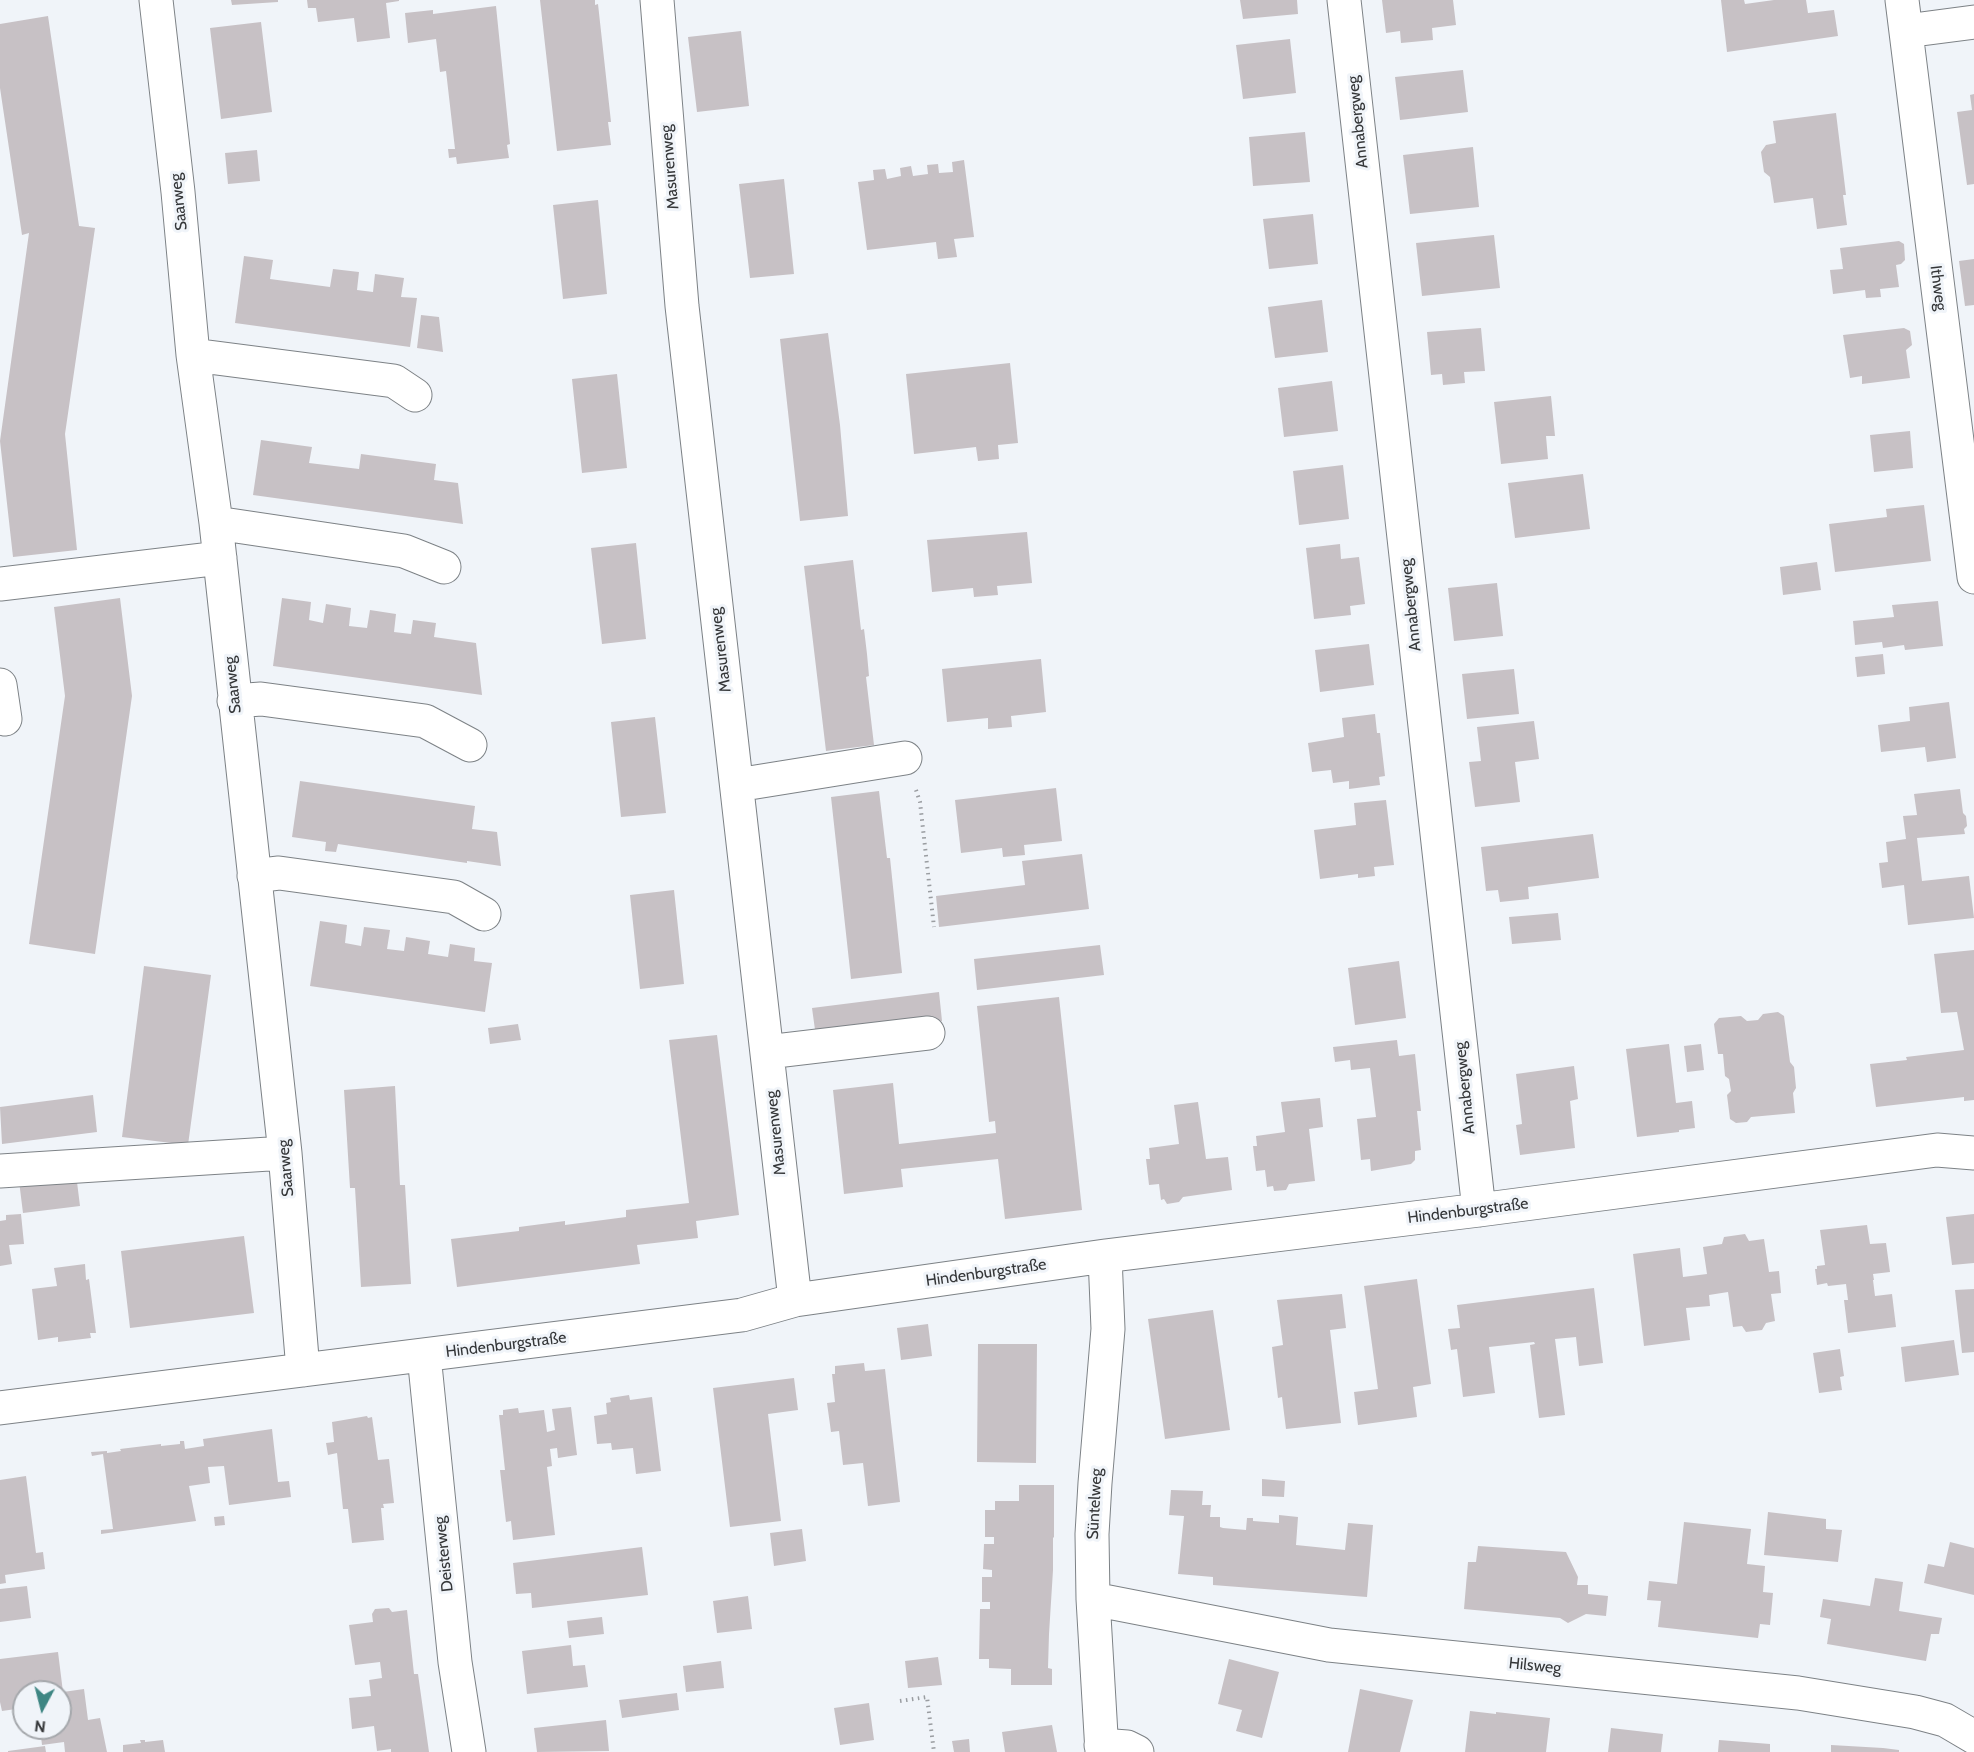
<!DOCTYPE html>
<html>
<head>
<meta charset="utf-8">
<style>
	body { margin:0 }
	#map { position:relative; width:1974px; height:1752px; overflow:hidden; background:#f0f4f9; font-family:Cabin,sans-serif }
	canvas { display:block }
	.north { position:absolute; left:12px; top:1680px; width:60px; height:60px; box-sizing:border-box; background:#f0f4f9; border:2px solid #a5a8ac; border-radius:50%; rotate:187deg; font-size:16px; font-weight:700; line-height:24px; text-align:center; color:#343638 }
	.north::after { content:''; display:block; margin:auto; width:21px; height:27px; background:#3e8683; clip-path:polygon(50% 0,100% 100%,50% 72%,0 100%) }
</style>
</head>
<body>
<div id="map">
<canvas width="1974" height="1752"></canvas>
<div class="north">N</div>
</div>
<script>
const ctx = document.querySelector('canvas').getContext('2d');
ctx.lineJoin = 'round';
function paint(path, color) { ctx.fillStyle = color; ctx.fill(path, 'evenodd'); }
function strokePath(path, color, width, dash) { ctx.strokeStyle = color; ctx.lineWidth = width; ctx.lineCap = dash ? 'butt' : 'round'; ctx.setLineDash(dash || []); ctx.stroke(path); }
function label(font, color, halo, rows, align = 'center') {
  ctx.font = font + ' Cabin,sans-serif'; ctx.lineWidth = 6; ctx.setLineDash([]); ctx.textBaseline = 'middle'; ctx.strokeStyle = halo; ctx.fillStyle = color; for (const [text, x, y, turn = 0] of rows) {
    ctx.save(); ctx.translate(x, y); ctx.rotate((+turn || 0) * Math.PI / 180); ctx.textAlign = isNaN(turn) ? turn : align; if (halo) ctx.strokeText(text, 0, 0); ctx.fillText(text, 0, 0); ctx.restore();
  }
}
paint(new Path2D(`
	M231 0H278V2L232 5Z
	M307 0H399V1L386 3 390 38 357 42 354 18 318 22 316 8H308Z
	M540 0H595V5L598 4 611 122H608L611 145 557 151Z
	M1240 0H1297L1298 14 1243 19Z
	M1382 0H1453L1456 25 1432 28 1433 40 1401 43 1400 31 1386 33Z
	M1721 0H1744L1745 4 1774 0H1806L1808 13 1834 10 1838 36 1727 52Z
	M496 6 510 144 507 145 509 158 457 164 456 157 449 158 448 149H455L446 71 440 72 436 39 408 43 405 13 433 10V14Z
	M48 16 79 226 95 228 65 434 77 550 13 557 0 441 29 233 22 235 0 88V24Z
	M261 22 272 112 221 119 210 28Z
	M741 31 749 106 697 112 688 37Z
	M1290 39 1296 93 1243 99 1236 45Z
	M1463 70 1468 112 1400 120 1395 77Z
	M1974 94V184L1967 185 1957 112 1972 110 1970 95Z
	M1836 113 1846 195H1843L1847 225 1817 229 1813 198 1774 203 1770 177 1764 172 1761 152 1766 145 1776 143 1773 121Z
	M1305 132 1310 182 1253 186 1249 137Z
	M1473 147 1479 207 1410 214 1403 155Z
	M257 150 260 181 228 184 225 153Z
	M964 160 974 237 954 239 957 257 938 259 936 242 867 250 858 182 874 180 873 170 885 169 887 179 901 176 900 168 911 166 913 176 928 174 927 165 938 164 939 173 953 172 952 162Z
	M784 179 794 274 750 278 739 184Z
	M598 200 607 294 563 299 553 205Z
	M1313 214 1318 264 1269 269 1263 219Z
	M1494 235 1500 288 1422 296 1416 243Z
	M1899 241 1904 244 1905 260 1901 264 1896 265 1899 287 1880 289 1881 297 1866 298 1865 290 1833 294 1830 270 1843 269 1840 248Z
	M244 256 273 260 270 279 330 287 333 269 359 272 357 290 373 292 375 274 404 278 401 297 417 298 410 347 235 323Z
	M1974 259V305L1965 306 1959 261Z
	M1322 300 1328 352 1275 358 1268 307Z
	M421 315 439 317 443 352 417 348Z
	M1481 328 1485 371 1464 372 1465 383 1443 385 1442 374 1431 375 1427 332Z
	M1904 328 1910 331 1912 345 1906 350 1910 378 1862 384V376L1850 378 1843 335Z
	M828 333 840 425 848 516 800 521 780 339Z
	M1010 363 1018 443 998 445 999 459 978 461 976 447 914 454 906 374Z
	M617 374 627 468 582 473 572 379Z
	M1332 381 1338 431 1284 437 1278 388Z
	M1551 396 1555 436H1546L1548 459 1501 464 1494 402Z
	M1910 431 1913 468 1874 472 1870 435Z
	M261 440 312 447 309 463 359 469 361 454 436 464 434 480 458 483 463 524 253 495Z
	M1343 465 1349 519 1299 525 1293 471Z
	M1583 474 1590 529 1515 538 1508 483Z
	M1924 505 1931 561 1835 572 1829 524 1887 517 1886 509Z
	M1027 532 1032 583 997 586 998 595 974 597 973 588 932 592 927 540Z
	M636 543 646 639 602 644 591 548Z
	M1340 544 1341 559 1359 557 1365 604 1350 606 1351 615 1314 619 1306 548Z
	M853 560 861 630 864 629 867 654 869 676 866 677 874 745 826 751 804 566Z
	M1817 562 1821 590 1783 595 1780 567Z
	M1497 583 1503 636 1454 641 1448 588Z
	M120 598 132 696 95 954 29 944 65 696 54 607Z
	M282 598 311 602 309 620 323 623 326 604 351 608 349 626 367 628 370 610 396 614 394 632 411 634 413 620 436 623 434 637 476 643 482 695 273 666Z
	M1938 601 1943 646 1905 650 1904 645 1883 648 1882 642 1855 645 1853 621 1894 617 1892 605Z
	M1369 644 1374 685 1320 692 1315 650Z
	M1883 654 1885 674 1857 677 1855 657Z
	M1041 659 1046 712 1011 716 1012 727 988 729V718L947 722 942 669Z
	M1514 669 1519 714 1467 719 1462 674Z
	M1949 702 1956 758 1927 762 1925 747 1881 752 1878 725 1910 721 1909 707Z
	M1375 714 1377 733H1380L1385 776 1379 777 1380 785 1349 789V781L1333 783 1331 770 1312 772 1308 743 1344 737 1342 718Z
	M655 717 666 813 621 817 611 722Z
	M1534 721 1539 759 1515 762 1520 802 1475 807 1469 762 1481 761 1477 727Z
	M300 781 475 806 472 829 497 832 501 866 467 861V863L338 844 336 852 325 851 326 842 292 837Z
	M1056 788 1062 841 1024 845 1025 855 1003 857 1002 848 961 853 955 800Z
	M1960 789 1963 813 1966 816 1967 826 1964 829 1965 834 1917 838 1922 881 1969 876 1974 918 1908 925 1904 885 1882 888 1879 863 1888 862 1886 842 1906 839 1903 816 1917 815 1914 794Z
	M879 791 887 858H890L902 973 851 979 831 797Z
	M1386 800 1394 865 1374 867 1375 876 1358 878V874L1320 879 1314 830 1356 825 1354 803Z
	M1593 834 1599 878 1528 887 1529 899 1500 902 1498 890 1486 891 1481 847Z
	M1082 854 1089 909 939 927 936 896 1025 885 1022 861Z
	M674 890 684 984 640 989 630 895Z
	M1558 913 1561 940 1512 944 1509 917Z
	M320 921 347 925 345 943 361 946 364 927 390 930 387 949 404 951 406 937 430 941 428 954 448 957 450 944 475 948 474 961 492 963 485 1012 310 986Z
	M1100 945 1104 975 977 990 974 959Z
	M1974 950V1100L1964 1101V1097L1876 1107 1870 1064 1907 1060 1906 1057 1964 1050 1957 1012 1941 1013 1934 954Z
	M1399 961 1406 1018 1355 1025 1348 968Z
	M144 966 211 975 188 1145 122 1137Z
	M939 992 942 1021 816 1037 812 1008Z
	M1059 997 1082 1210 1005 1219 998 1159 901 1169 903 1187 844 1194 833 1090 893 1083 899 1144 996 1133 995 1121 989 1122 977 1006Z
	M1778 1012 1784 1016 1790 1062 1794 1067 1796 1088 1793 1093 1795 1113 1751 1117 1747 1122 1736 1123 1730 1119 1727 1095 1731 1091 1729 1079 1725 1076 1723 1054H1718L1714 1024 1719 1018 1741 1016 1747 1021 1758 1020 1763 1014Z
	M518 1024 521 1040 490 1044 488 1028Z
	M717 1035 739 1215 696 1221 698 1238 637 1245 640 1264 457 1287 451 1239 519 1231V1227L565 1221V1225L626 1217V1210L689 1203 669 1040Z
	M1397 1040 1399 1056 1415 1054 1421 1111H1417L1421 1150 1415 1151V1160L1411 1164 1371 1171 1370 1159 1361 1160 1357 1119 1376 1117 1370 1068 1351 1070 1350 1060 1335 1062 1333 1047Z
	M1669 1044 1676 1103 1692 1101 1695 1128 1679 1130V1132L1637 1137 1626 1049Z
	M1701 1044 1704 1070 1687 1072 1684 1046Z
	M1574 1066 1578 1099 1570 1101 1575 1148 1520 1155 1516 1125 1522 1124 1516 1074Z
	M395 1086 400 1185H405L411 1284 361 1287 355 1188H350L344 1090Z
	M93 1095 97 1132 2 1144 0 1107Z
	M1320 1098 1323 1127 1309 1129 1315 1181 1289 1184 1286 1190 1274 1191 1273 1186 1267 1187 1265 1170 1256 1171 1253 1146H1257L1256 1136 1285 1132 1281 1102Z
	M1198 1102 1206 1159 1228 1157 1232 1190 1183 1197 1179 1202 1167 1204 1164 1199 1161 1200 1159 1184 1149 1185 1146 1159H1150L1149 1148 1179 1144 1174 1105Z
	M76 1174 80 1206 23 1213 19 1181Z
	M21 1214 24 1244 9 1245 12 1264 0 1266V1221L6 1220V1215Z
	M1974 1214V1263L1952 1265 1946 1217Z
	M1867 1225 1870 1244 1886 1243 1890 1272 1873 1274 1874 1280H1873L1875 1296 1892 1294 1896 1327 1848 1333 1844 1300H1848L1846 1284 1828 1286 1827 1283 1817 1285 1815 1269H1817V1266L1825 1265 1820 1230Z
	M1745 1234 1749 1241 1764 1239 1769 1272 1779 1271 1781 1293 1771 1294 1775 1321 1766 1323 1762 1330 1746 1332 1742 1326 1733 1327 1728 1292 1709 1295 1710 1306 1686 1308 1690 1340 1644 1346 1633 1254 1680 1248 1683 1277 1707 1274 1703 1247 1722 1244 1724 1237Z
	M244 1236 254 1313 130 1328 121 1251Z
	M85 1264 86 1280 89 1279 96 1333H90L91 1338 58 1342V1337L38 1340 32 1289 57 1286 54 1268Z
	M1417 1279 1431 1384 1413 1387 1417 1417 1358 1425 1354 1392 1378 1389 1364 1286Z
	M1594 1288 1603 1363 1579 1366 1576 1337 1555 1339 1565 1415 1539 1418 1530 1345 1535 1344 1534 1342 1489 1347 1495 1393 1463 1397 1457 1349 1451 1350 1448 1329 1460 1328 1457 1305Z
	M1974 1289V1352L1962 1353 1955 1290Z
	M1342 1294 1346 1328 1330 1330 1341 1423 1286 1429 1282 1397 1278 1398 1272 1347 1283 1345 1277 1300Z
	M1213 1310 1230 1430 1165 1439 1148 1319Z
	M928 1324 932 1356 901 1360 897 1328Z
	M1954 1340 1959 1375 1905 1382 1901 1347Z
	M978 1344H1037L1036 1463 977 1462Z
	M1840 1349 1844 1376 1840 1377 1842 1390 1819 1393 1813 1353Z
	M864 1363 865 1371 885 1369 900 1502 868 1506 863 1463 843 1465 839 1431 831 1432 827 1403 835 1402 832 1374H835V1366Z
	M794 1378 798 1410 768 1414 781 1521 730 1527 713 1388Z
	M629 1395 630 1400 652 1397 661 1471 636 1474 633 1448 612 1450 611 1443 597 1444 594 1416 607 1414 606 1403 611 1402 610 1398Z
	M571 1407 577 1455 558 1458 557 1448 550 1449 552 1466 547 1467 555 1535 513 1540 511 1521 506 1522 500 1470H505L499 1415H503V1410L518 1408 519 1413 544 1410 547 1432 555 1430 552 1409Z
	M367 1416 368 1418 372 1417 378 1460 389 1459 394 1503 383 1504 384 1508H381L384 1540 352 1543 348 1509H343L337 1453 328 1455 326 1443 334 1442 332 1422Z
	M272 1429 278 1482 289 1481 291 1497 229 1505 224 1466 208 1467 210 1483 189 1486 196 1521 101 1534V1530L113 1529 103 1454 92 1456 91 1452 107 1451V1453L121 1451 120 1449 161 1444V1446L180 1444V1441H184L185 1449 204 1446 203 1439Z
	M26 1476 36 1553 43 1552 45 1569 5 1575 6 1583 0 1584V1480Z
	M1262 1479 1285 1481 1284 1497 1262 1496Z
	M1019 1485H1054V1537L1053 1538V1570L1049 1634 1048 1668 1052 1669V1685H1011V1669L989 1668V1659H979L980 1609H990V1602H982V1577H992V1570L983 1569 984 1544H994V1537H985V1510H995V1501H1019Z
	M1171 1490 1203 1491 1202 1505H1211L1210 1517H1220V1527L1223 1528 1246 1530 1247 1518H1253V1521L1279 1523V1515L1298 1517 1296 1545 1345 1550 1348 1523 1373 1525 1367 1597 1213 1585V1577L1178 1574 1184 1516 1169 1515Z
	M1768 1512 1826 1519V1529L1842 1530 1838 1562 1764 1555Z
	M224 1516 225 1525 215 1526 214 1517Z
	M1684 1522 1751 1529 1747 1564 1765 1566 1763 1592 1773 1593 1770 1625 1760 1624 1758 1638 1658 1627 1661 1601 1647 1600 1649 1581 1677 1584Z
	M802 1529 806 1561 774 1566 770 1533Z
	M1950 1542 1974 1548V1595L1924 1583 1928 1564 1944 1567Z
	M1478 1546 1566 1552 1578 1577 1577 1585H1588V1594L1608 1596 1606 1616 1586 1614 1568 1623 1560 1618 1464 1609 1468 1562H1476Z
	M642 1547 648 1595 532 1608 531 1593 516 1594 513 1563Z
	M1875 1578 1903 1582 1899 1611 1942 1618 1939 1634H1931L1926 1661 1827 1644 1831 1619 1820 1617 1823 1599 1870 1606Z
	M27 1586 31 1618 0 1622V1589Z
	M748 1596 752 1629 717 1633 713 1601Z
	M389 1608 392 1612 407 1610 414 1674H418L429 1752H391V1749L377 1751 374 1726 352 1729 349 1698 371 1696 369 1680 382 1678 380 1662 355 1665 349 1625 373 1622 372 1614 375 1609Z
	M602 1617 604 1634 569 1638 567 1621Z
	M571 1645 573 1666 585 1665 588 1687 527 1694 522 1651Z
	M58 1652 63 1692 84 1689 88 1720 100 1718 107 1752H65L64 1742 42 1745 40 1728H60V1692H24V1699L15 1700 16 1709 2 1711 0 1702V1659Z
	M938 1657 942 1685 908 1688 905 1661Z
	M1229 1659 1279 1672 1262 1738 1236 1731 1242 1710 1218 1704Z
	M721 1661 724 1688 686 1692 683 1666Z
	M1360 1689 1413 1700 1400 1752H1348Z
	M677 1693 679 1710 622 1718 619 1700Z
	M869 1703 874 1740 840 1745 834 1708Z
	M1470 1711 1496 1714V1712L1550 1718 1546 1752H1465Z
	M606 1720 609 1751 537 1752 534 1728Z
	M1052 1725 1057 1752H1005L1002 1732Z
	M1611 1728 1663 1734 1661 1752H1608Z
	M969 1739 970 1752H954L952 1741Z
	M140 1740H145V1742L163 1740 165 1752H123V1745L141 1743Z
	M1719 1740 1770 1744V1752H1718Z
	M1831 1745 1883 1748 1899 1750V1752H1831Z
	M45 1746 46 1752H8V1751Z`), '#c7c1c5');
const minor = new Path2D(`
	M156 0 178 192 193 355 216 523 285 1153 303 1370
	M657 0 682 306 795 1300
	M1344 0 1479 1210
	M1902 0 1974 577
	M1906 31 1974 22
	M193 355 394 381 415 395
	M216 523 404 551 444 567
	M0 584 220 558
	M0 685 5 719
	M234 701 261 699 425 721 470 745
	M737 785 905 758
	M254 876 279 873 454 897 484 914
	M767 1052 928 1033
	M0 1171 285 1153
	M424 1355 455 1662 469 1752
	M0 1408 742 1315 795 1300 1105 1256 1479 1210 1937 1150 1974 1153
	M1093 1599 1329 1645 1798 1693 1915 1712 1945 1720 1974 1737
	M1101 1745 1127 1747 1137 1752
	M1102 1752 1093 1599 1092 1534 1095 1483 1108 1329 1105 1256`);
strokePath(minor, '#7d8286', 35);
strokePath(new Path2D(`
	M916 790 920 802 934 927
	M900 1701 927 1697 934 1752`), '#9a9da1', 4, [1.5, 4.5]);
strokePath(minor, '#fff', 33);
label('16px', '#343638', '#f0f4f9', [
	["Annabergweg",1358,122,-96],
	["Masurenweg",670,167,-95],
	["Saarweg",179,202,-96],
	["Ithweg",1938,288,83],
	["Annabergweg",1411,605,-96],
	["Masurenweg",721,650,-97],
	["Saarweg",233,685,-96],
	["Annabergweg",1465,1088,-96],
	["Masurenweg",776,1133,-96],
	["Saarweg",286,1168,-95],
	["Hindenburgstraße",1468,1211,-7],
	["Hindenburgstraße",986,1273,-8],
	["Hindenburgstraße",506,1345,-7],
	["Süntelweg",1095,1504,-87],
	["Deisterweg",444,1554,-96],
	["Hilsweg",1535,1666,6]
]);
</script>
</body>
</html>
